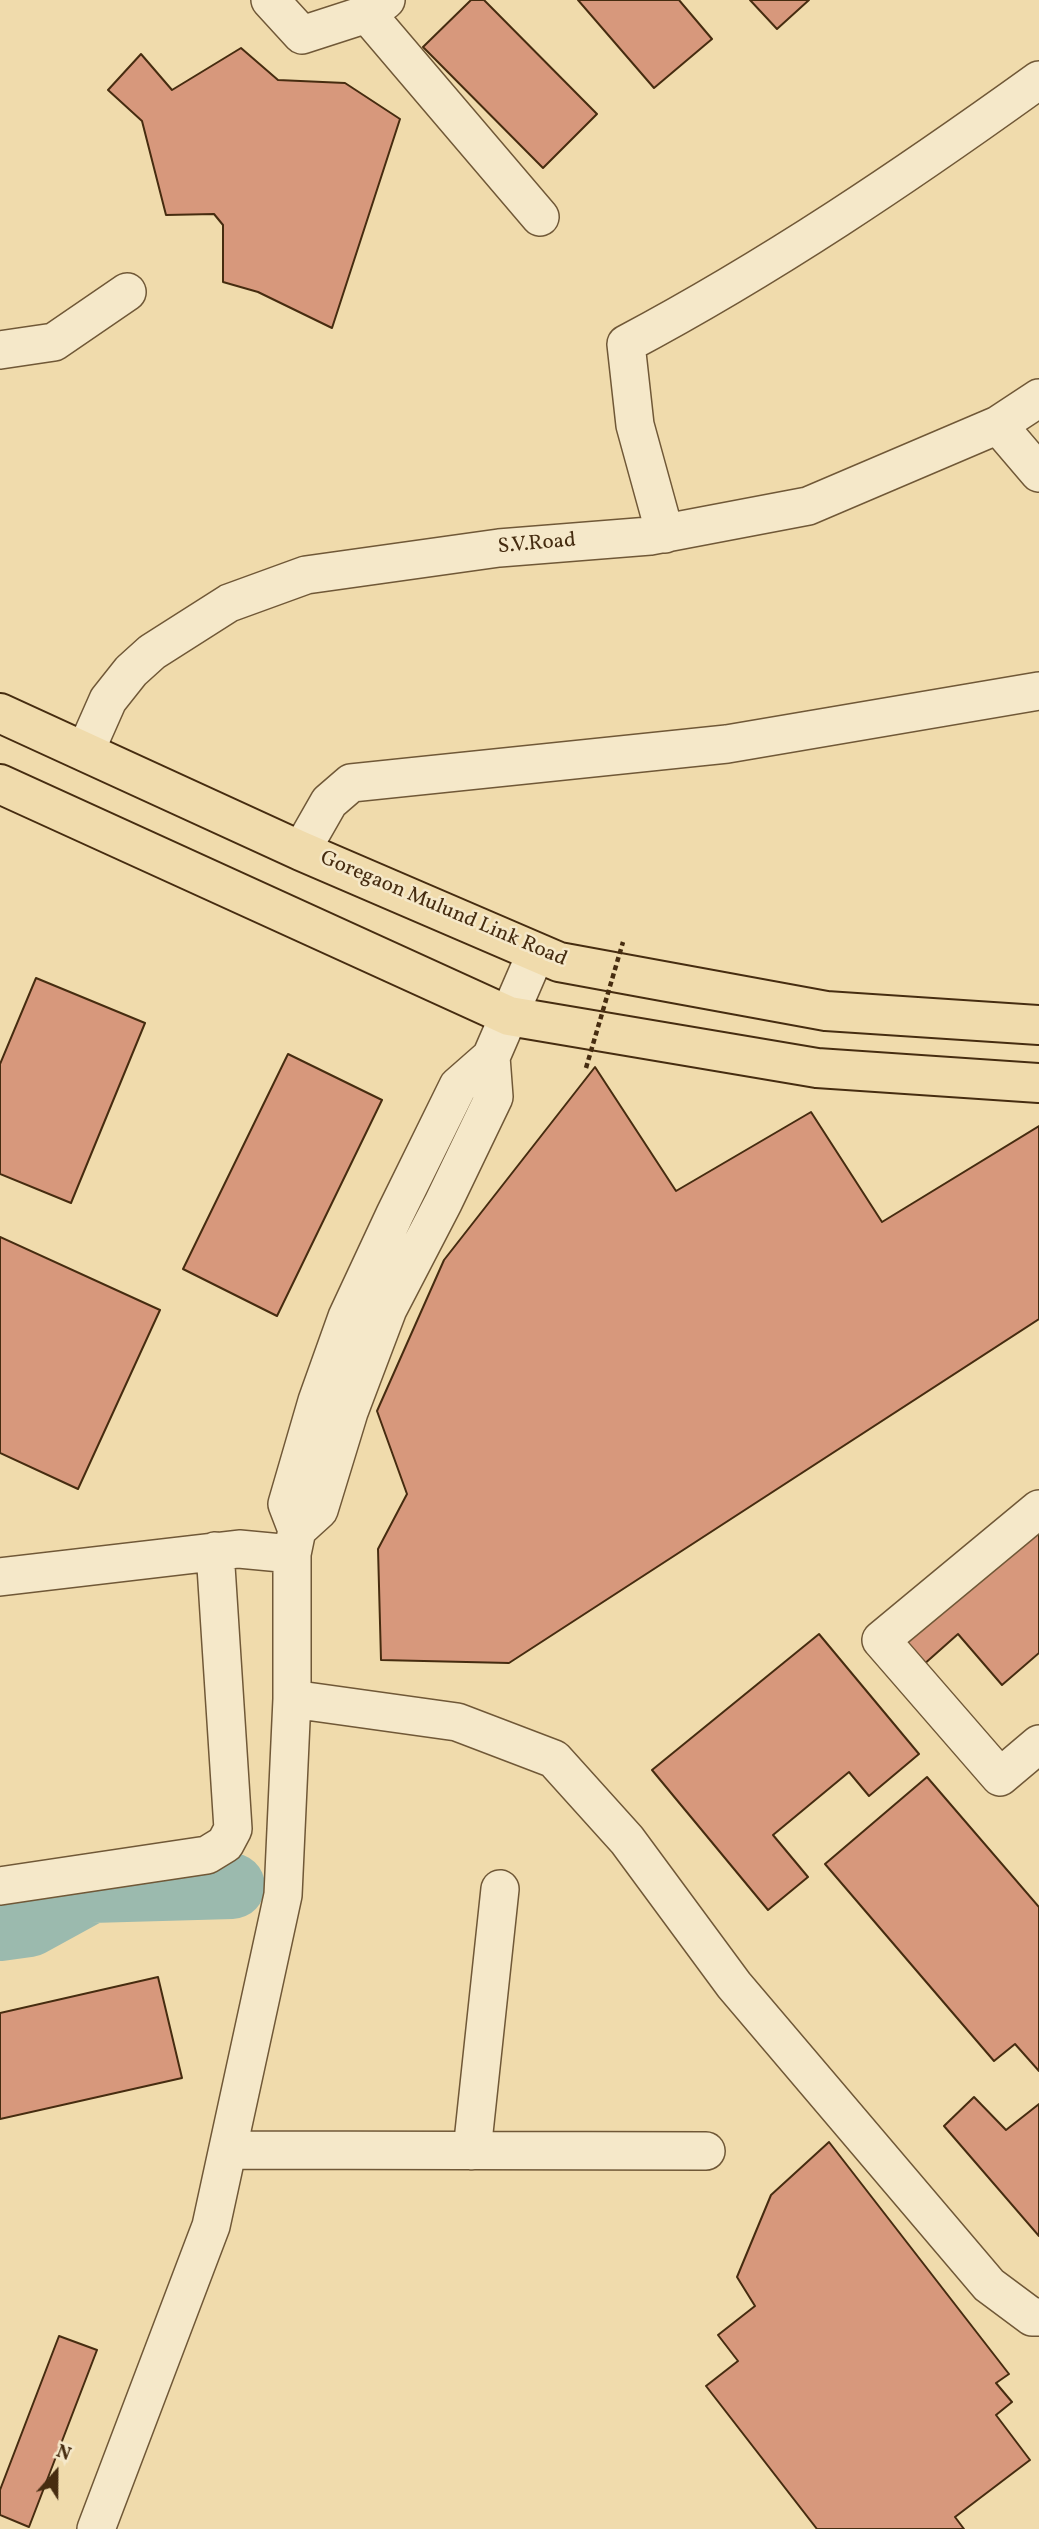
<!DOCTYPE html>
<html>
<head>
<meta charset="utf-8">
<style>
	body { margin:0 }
	#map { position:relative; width:1039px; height:2529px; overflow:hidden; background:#f0dbac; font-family:Vollkorn,serif }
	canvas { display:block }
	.north { position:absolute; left:21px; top:2438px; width:70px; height:70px; -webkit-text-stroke:5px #f5e8c9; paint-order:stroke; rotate:21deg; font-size:19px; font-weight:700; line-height:28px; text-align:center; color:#462c10 }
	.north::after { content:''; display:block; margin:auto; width:24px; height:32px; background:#462c10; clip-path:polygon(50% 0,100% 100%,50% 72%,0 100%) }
</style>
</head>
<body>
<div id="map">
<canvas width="1039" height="2529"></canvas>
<div class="north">N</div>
</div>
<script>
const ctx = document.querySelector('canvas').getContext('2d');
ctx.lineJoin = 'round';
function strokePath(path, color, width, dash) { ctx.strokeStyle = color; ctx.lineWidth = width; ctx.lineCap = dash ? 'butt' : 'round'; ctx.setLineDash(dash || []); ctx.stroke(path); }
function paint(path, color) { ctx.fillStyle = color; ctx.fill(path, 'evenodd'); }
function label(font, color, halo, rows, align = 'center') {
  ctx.font = font + ' Vollkorn,serif'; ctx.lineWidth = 5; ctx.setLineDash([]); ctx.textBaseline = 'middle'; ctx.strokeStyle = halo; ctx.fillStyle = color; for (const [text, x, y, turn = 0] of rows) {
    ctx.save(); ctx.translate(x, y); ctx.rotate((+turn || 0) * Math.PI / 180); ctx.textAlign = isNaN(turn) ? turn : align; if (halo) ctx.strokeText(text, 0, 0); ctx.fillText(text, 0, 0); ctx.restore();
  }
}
strokePath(new Path2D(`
	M0 1928 29 1924 91 1890 232 1886`), '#9bbaae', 66);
const building = new Path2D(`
	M471 0H484L597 114 543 168 423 47Z
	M578 0H679L712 39 654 88Z
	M750 0H809L777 29Z
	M241 48 278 80 345 83 400 119 332 328 258 292 223 282V225L214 214 166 215 142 121 108 90 141 54 172 90Z
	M36 978 145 1023 71 1203 0 1174V1064Z
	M288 1054 382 1100 277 1316 183 1269Z
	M595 1067 676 1191 811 1112 882 1222 1039 1126V1319L509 1663 381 1660 378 1549 407 1494 377 1411 444 1260Z
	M0 1237 160 1310 78 1489 0 1453Z
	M1039 1499V1653L1002 1685 958 1634 922 1666 882 1619Z
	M819 1634 919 1754 869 1796 849 1772 773 1835 808 1877 768 1910 652 1770Z
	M927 1777 1039 1907V2071L1015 2044 994 2061 825 1864Z
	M158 1977 182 2078 0 2119V2013Z
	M974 2097 1006 2130 1039 2104V2236L944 2126Z
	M829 2142 1009 2374 996 2383 1012 2402 996 2415 1030 2460 955 2517 964 2529H817L706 2386 738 2361 718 2335 755 2306 737 2277 771 2195Z
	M59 2336 97 2350 29 2527 0 2515V2490Z`);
paint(building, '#d7987c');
strokePath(building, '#462c10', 2);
const minor = new Path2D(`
	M270 0 302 35 367 14 386 0
	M367 14 540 217
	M0 350 54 342 127 292
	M998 425 1039 473
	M665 534 635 425 626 344C771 267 907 175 1039 80
	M85 752 108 700 131 671 152 652 229 603 306 575 499 548 650 536 808 506 998 425 1039 398
	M301 851 329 802 351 783 727 744 1039 691
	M1039 1509 881 1640 1000 1777 1039 1744
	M297 1530 319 1510 349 1412 388 1309 443 1203 494 1097 491 1057
	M0 1577 239 1549 292 1554
	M292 1699 457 1722 554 1759 627 1840 734 1985 989 2285 1032 2317H1039
	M0 1886 207 1855 225 1844 233 1829 215 1551
	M228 2150 706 2151
	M472 2151 500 1889
	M96 2529 211 2226 283 1895 292 1699V1554L297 1530 287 1504 317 1401 347 1317 395 1214 458 1086 491 1057 536 953`);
const major = new Path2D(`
	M0 713 301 851 559 962 826 1011 1039 1025
	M0 784 509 1016 817 1068 1039 1083`);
strokePath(minor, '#705837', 40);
strokePath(major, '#462c10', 42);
strokePath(minor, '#f5e8c9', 37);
strokePath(major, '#f0dbac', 38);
strokePath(new Path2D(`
	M586 1068 623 942`), '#462c10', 4.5, [5, 3.5]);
label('21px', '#462c10', '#f5e8c9', [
	["S.V.Road",537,545,-5],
	["Goregaon Mulund Link Road",443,910,23]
]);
</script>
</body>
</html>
